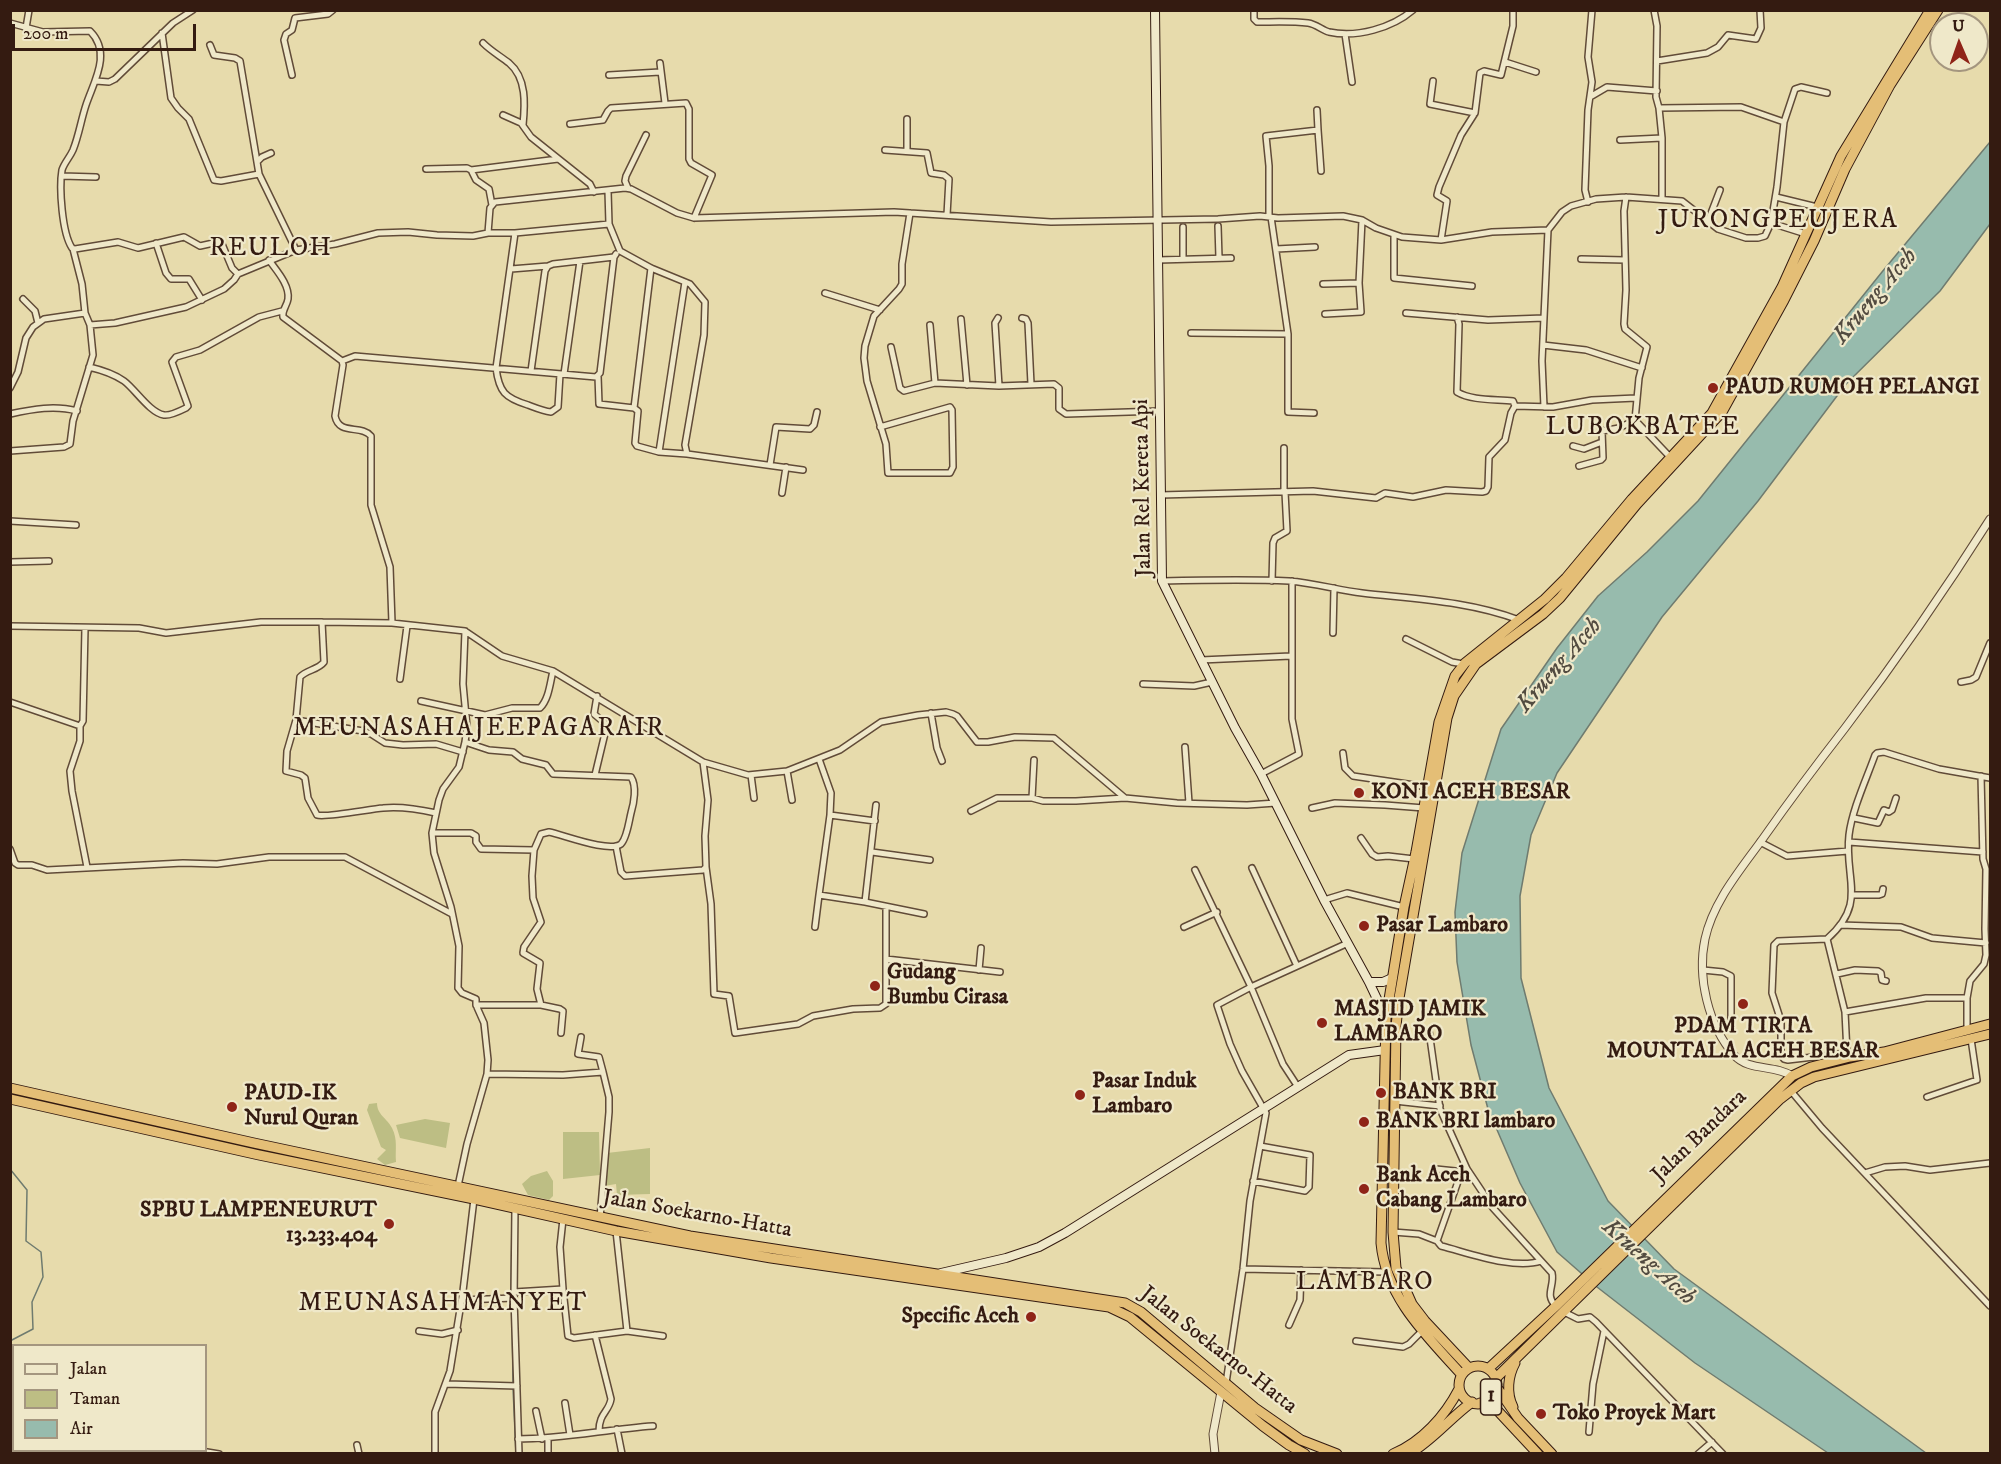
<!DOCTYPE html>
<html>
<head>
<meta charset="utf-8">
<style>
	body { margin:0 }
	#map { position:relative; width:2001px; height:1464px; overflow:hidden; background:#e7dbac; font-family:"IM FELL DW Pica",serif }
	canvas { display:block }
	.frame { position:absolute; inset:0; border:12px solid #341b11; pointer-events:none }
	.legend { position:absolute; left:12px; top:1344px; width:195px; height:108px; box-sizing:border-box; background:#efe8c9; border:2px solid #a4967f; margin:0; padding:8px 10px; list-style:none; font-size:18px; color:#341b11 }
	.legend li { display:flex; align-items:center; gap:12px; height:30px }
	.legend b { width:30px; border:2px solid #a4967f }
	.north { position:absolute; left:1929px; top:12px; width:60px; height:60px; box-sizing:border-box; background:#efe8c9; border:2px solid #a4967f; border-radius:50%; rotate:358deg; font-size:16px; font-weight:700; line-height:24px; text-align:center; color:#341b11 }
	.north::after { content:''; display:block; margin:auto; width:21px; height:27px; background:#8f2418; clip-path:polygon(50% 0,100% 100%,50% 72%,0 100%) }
	.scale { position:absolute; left:12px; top:24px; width:184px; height:27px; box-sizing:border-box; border:3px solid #341b11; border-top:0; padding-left:8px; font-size:18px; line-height:21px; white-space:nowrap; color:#341b11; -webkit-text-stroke:4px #efe8c9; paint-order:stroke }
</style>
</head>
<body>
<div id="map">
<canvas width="2001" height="1464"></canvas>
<div class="frame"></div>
<ul class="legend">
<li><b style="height:8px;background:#efe8c9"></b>Jalan</li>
<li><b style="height:16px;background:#bdbe84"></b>Taman</li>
<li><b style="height:16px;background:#97bbad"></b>Air</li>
</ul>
<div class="north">U</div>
<div class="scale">200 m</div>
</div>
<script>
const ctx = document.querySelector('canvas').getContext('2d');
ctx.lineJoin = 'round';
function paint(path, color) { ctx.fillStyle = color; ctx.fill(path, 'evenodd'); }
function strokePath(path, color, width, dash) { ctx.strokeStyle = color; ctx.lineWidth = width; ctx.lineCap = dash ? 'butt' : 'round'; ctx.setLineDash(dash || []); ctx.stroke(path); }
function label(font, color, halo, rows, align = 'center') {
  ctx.font = font + ' "IM FELL DW Pica",serif'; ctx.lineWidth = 4.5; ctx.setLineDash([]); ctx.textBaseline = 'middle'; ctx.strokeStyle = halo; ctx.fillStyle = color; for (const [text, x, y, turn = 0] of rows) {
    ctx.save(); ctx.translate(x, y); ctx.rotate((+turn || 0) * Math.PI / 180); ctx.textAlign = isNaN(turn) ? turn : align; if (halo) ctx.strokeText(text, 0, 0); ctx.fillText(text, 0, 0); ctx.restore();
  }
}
paint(new Path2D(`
	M377 1103C377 1115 387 1118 392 1128 398 1140 395 1149 396 1162L385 1165 377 1159 386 1150 381 1147 367 1110 369 1104Z
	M425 1119 450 1123 446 1148 400 1138 396 1125Z
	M563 1132H599L600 1175 563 1179Z
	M650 1148V1194L617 1195 616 1184 604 1186 607 1153Z
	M547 1171 553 1181V1196L549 1200 528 1195 522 1184 531 1176Z`), '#bdbe84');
const water = new Path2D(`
	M1990 142V224L1940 291 1846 384 1758 501 1662 617 1557 773 1531 835 1520 896 1521 978 1549 1088 1608 1201 1674 1269 1926 1453H1828L1695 1363 1597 1287 1557 1252 1520 1183 1488 1109 1471 1045 1457 962 1455 912 1462 853 1501 729 1557 648 1598 596 1647 552 1698 501 1882 272Z`);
paint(water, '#97bbad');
strokePath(water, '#6f7b6f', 1.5);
strokePath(new Path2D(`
	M10 1169 27 1190 26 1241 41 1252 43 1277 32 1302 33 1329 10 1341
	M511 1294 512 1213
	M512 1313 513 1384
	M513 1388 516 1454
	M10 1401 14 1402
	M14 1439V1444
	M22 1450 26 1454`), '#6f7b6f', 1.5);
const minor = new Path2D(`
	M1254 10V19L1257 22C1273 22 1291 21 1308 23 1316 24 1322 30 1329 32 1357 38 1392 28 1413 10
	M1654 10 1657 26 1656 97 1659 108 1741 107 1784 122
	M10 23 43 32 90 31C112 53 94 81 86 105 81 120 79 135 73 150 70 157 64 163 62 170 59 188 62 233 72 248L75 249 118 242 138 248 184 237 200 246 218 242 222 244 232 268 238 274 296 250 335 244 378 233 408 232 437 235 473 236 488 233 490 208 495 202 625 188 631 189 677 213 694 218 894 212 1051 222 1218 219 1260 216 1278 218 1343 216 1362 220 1376 228 1402 237 1441 240 1492 232 1548 230 1562 212 1571 206 1596 199 1626 197 1682 201 1718 229 1746 238H1758L1765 236 1771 223 1806 234
	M26 28 29 10
	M162 33 171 98 178 108 189 119 214 180 221 181 259 174
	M1345 34 1352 82
	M483 43C491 51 500 56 509 63 527 78 525 105 523 125
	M210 45 214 55 235 58 240 61 257 162
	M1657 61 1707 53 1718 47 1728 35 1756 39 1761 28 1760 10
	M1505 62 1536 72
	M660 63 665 103
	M292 75 284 40 286 34 292 30 295 18 328 14 333 10
	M609 75 660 72
	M96 81 109 82 115 79 173 23 193 10
	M1433 81 1430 104 1475 113
	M1590 97 1607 87 1657 91
	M1659 108 1662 138V199
	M1317 110 1318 130
	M503 115 521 123 531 137 590 184 594 192
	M907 119V151
	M570 124 603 120 608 111 611 108 686 103 689 109V159L691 163 712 175 694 218
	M1620 140 1662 138
	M885 150 927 153 931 173 944 175 949 179 947 215
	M271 153 262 157 257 162 259 174 296 250
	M426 169 467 168 471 170 476 180 489 189 492 205
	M471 170 558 159
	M62 176 96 177
	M628 188 625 181 626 176 646 135
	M608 191 609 224 620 251 651 268 690 284 705 302 704 335 685 445 687 454 803 470
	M1626 197 1624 211 1626 290 1624 324 1625 329 1647 347 1639 378 1635 420 1670 457
	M1776 197 1817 207
	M1588 202 1585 190 1588 110 1592 82 1588 57 1592 10
	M1269 217V166L1266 136 1318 130 1321 171
	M1271 217 1288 334V412L1314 413
	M1708 221 1720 190
	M1771 223 1777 187 1784 122 1795 89 1801 87 1827 93
	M1218 226 1219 258
	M488 233H515L609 224
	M515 233 496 368C499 392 505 398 528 405 536 408 543 411 551 412L558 407 560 374
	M1394 235V278L1472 286
	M1441 240 1447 201 1437 195 1439 187 1461 135 1475 113 1480 73 1484 71 1501 75 1513 26V10
	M156 243 166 273 171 279H189L202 300
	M73 249 82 284 85 313 90 325 115 323 186 307 224 289 234 280 238 274
	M1276 249 1315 247
	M1183 259V227
	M1581 259 1625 260
	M269 260C276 270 290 285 288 299 287 306 282 309 283 317L342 361 343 365 335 416C339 436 361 424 371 436V505L390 567 392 623
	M1158 260 1231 258
	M511 269 548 266
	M1323 284 1359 283
	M825 293 880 310
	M23 299 35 311 38 323
	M1406 313 1488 320 1544 318
	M1325 314 1361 312 1359 283 1362 220
	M1457 317 1459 324 1457 392C1472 401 1496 399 1513 401L1515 406
	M998 318 995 323 999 386
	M1022 318 1026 319 1028 323 1031 384
	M961 319 967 385
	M930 325 935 383
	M1191 333 1288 334
	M1543 345 1586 350 1642 368
	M891 347 900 388 904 391 935 383 999 386 1054 384 1059 388V409L1066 414 1160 411
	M342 361 355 356 596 377 600 373 614 257
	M89 367C102 370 114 374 124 381 135 389 150 413 164 415 170 416 180 411 186 408L188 406 172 362 176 357 200 350 259 317 282 311
	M531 371 545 271 548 266 553 264 614 257 616 254
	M564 374 580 261
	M598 376 599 404 634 408 638 411 635 443 637 446 659 452 687 454
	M10 388 18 372 26 338 33 327 44 319 85 313
	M1544 407 1542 361 1548 230
	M634 408 651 268
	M10 414C33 409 55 405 77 411
	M880 427 950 407 952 410 953 467 950 473H888L886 444 867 381 864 358 865 346 874 316 899 289 902 284V264L910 213
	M1573 446 1584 449 1602 442
	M10 451 64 447 70 444 73 421 93 355 90 325
	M659 452 685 282
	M770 465 776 427 810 429 814 425 817 412
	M1579 466 1601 460 1603 458 1602 431 1619 428 1635 420
	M1284 492V448
	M782 493 786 467
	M1160 495 1313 491 1376 498 1385 493 1413 497 1446 490 1482 492 1486 491 1488 487 1489 457 1505 440 1511 413 1515 406 1553 407 1592 400 1636 398
	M10 521 76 525
	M10 562 49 561
	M1162 581C1204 580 1247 579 1289 581 1314 583 1338 590 1362 593 1414 599 1469 601 1519 620
	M1272 581 1273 543 1275 538 1287 531 1285 492
	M322 622 324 662C318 670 306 670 300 677L296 720 363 731 371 734 385 743 403 745 436 744 463 752
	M10 626 139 628 166 633 261 622H322L392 623 465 631 502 656 553 671 703 762 748 775 787 771 840 750 881 722 918 715 946 712 953 714 957 716 977 742H988L1015 737 1054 738 1125 798 1177 803 1247 805 1276 803
	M1333 633 1334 588
	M1406 639 1452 662 1463 664
	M1201 660 1291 656
	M400 679 407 626
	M1961 682 1971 680 1976 677 1990 643
	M1143 684 1194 686 1212 682
	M421 701 485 715 512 708H540C549 699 550 683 553 671
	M10 702 80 726 83 721 85 628
	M931 713 937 748 942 761
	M296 720 287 751 286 771 301 775 305 778 308 798 317 815C325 818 370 809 383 808 401 806 418 809 436 813
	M80 726V741L70 771 72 791 87 867
	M1185 747 1189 803
	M1343 753 1345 768 1353 776 1428 787
	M819 759 831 793 830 815 819 895 865 902 924 914
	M787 771 792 800
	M1261 774 1299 754 1292 719V581
	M595 775 607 725 594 714 597 696
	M751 775 754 798
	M1032 798 1034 760
	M1312 808 1335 803 1385 805 1424 808
	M971 811 997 798H1032L1043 801H1076L1125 798
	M830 815 875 821
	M1854 818 1878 823 1884 810 1889 812 1892 810 1896 798
	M432 833H471L476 836V842L481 849 534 850 541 834 549 832C564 835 609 853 621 844 627 838 629 821 631 813 634 803 637 786 631 777L553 774 546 765 522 759 513 752 489 750 465 742
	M1361 838 1372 854 1377 857 1388 856 1414 859
	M1760 842 1787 856 1848 851
	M1849 842 1983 852
	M616 846 621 872 625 876 703 870 706 867 705 836 708 800 703 762
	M10 849 15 863 18 865H32L47 870 183 863 217 864 269 857H345L452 914
	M534 850 532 876 533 898 541 922 524 947 523 953 540 963 537 989 541 1005 560 1009 563 1011 561 1033
	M872 852 930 860
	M706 867 711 904 714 994 729 996 735 1033 798 1024 813 1016 853 1009 880 1008 886 1004V907
	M1252 868 1297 966
	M1195 870 1251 987 1283 1064 1298 1087
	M1852 895H1879L1882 894 1883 889
	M1324 900 1347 893 1404 907
	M865 902 876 805
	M1840 925 1901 927 1932 938 1986 943
	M815 927 819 895
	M1184 927 1217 912
	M1827 939 1778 941 1774 945 1772 993 1781 1021V1055L1784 1059 1788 1060 1847 1053
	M886 959 1000 972
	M979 970 981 948
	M1703 970 1723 972 1731 976V1022L1729 1024 1717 1027
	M1837 974 1855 970 1878 971 1881 973 1882 980 1886 981
	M476 1005H541
	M1845 1012 1827 939C1868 903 1844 879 1849 835 1852 810 1866 780 1875 755L1877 753 1884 752 1939 769 1990 778
	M1967 1030V998
	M1429 1031 1440 1109 1467 1169 1493 1208 1552 1273C1555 1286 1544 1295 1556 1306
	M581 1037 578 1054 599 1057 603 1072
	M1850 1057 1847 1053 1845 1012 1926 998H1967L1970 981 1984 964 1986 955 1985 929 1986 869 1983 859 1981 776
	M487 1074 563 1075 603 1072 609 1097V1112L600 1218
	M1791 1091 1822 1128 1990 1306
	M1927 1097 1977 1080 1971 1039
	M1395 1101 1440 1106
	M1436 1169 1465 1172
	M1461 1173 1437 1241 1441 1246C1469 1253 1514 1270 1541 1261
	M1865 1173 1885 1167 1905 1166 1930 1170 1990 1163
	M1253 1181 1305 1191 1309 1187 1310 1155 1260 1146
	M458 1186 467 1144 487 1074 488 1060 484 1023 476 1005V999L462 993 458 988 459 946 451 907 434 853 432 833 439 800 443 789 459 767 465 742 467 727 463 684 465 631
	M515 1208 514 1298 519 1454
	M616 1231 627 1331
	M1393 1232 1419 1234 1437 1241
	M1243 1269 1386 1272
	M563 1289 568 1336 574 1338 627 1331 663 1336
	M514 1292 563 1289 560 1247 563 1219
	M462 1300 514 1298
	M1564 1312 1578 1319 1590 1317 1596 1322 1723 1454
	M1289 1325 1300 1300 1301 1270
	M419 1331 442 1334 458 1330
	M595 1335 611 1399C609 1412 599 1413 599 1431
	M1356 1341 1403 1347 1409 1344 1422 1331
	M1226 1383 1243 1269 1250 1201 1266 1113 1242 1071 1230 1044 1217 1005 1251 987 1348 943
	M447 1384 517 1386
	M565 1403 570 1435
	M536 1411 542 1439
	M617 1429 622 1454
	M1589 1432 1593 1384 1604 1331
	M518 1439C563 1439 608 1429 653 1426
	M357 1445 359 1454
	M94 1453 201 1451 219 1454
	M435 1454V1412L450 1371 463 1291 474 1199
	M548 1454V1438
	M1698 1454 1712 1442`);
const tertiary = new Path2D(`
	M1792 1076C1774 1064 1749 1072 1734 1055 1708 1025 1697 977 1705 939 1713 901 1742 868 1764 837 1790 800 1817 764 1845 728 1896 661 1945 590 1990 519
	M1215 1454 1213 1434 1221 1392`);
const secondary = new Path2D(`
	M1155 10 1162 581 1235 728 1261 774 1324 900 1369 982 1386 1018
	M1369 982H1383L1392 978
	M941 1273 1006 1258 1039 1247 1065 1233 1349 1055 1385 1050`);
const trunk = new Path2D(`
	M10 1088 254 1143 690 1236 1125 1303 1141 1312 1255 1408 1301 1440 1337 1454
	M10 1099 259 1155 474 1199 616 1231 771 1258 1109 1307 1130 1317 1263 1426 1289 1445 1305 1454
	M1459 1385a19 19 0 1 1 38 0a19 19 0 1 1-38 0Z
	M1469 1368 1425 1321 1412 1304 1396 1268 1393 1232 1396 1026 1399 998 1447 718 1454 696 1476 664 1543 614 1560 598 1637 504 1722 412 1784 300 1814 241 1845 169 1890 85 1938 10
	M1488 1369 1556 1306 1792 1076 1811 1067 1850 1057 1884 1052 1990 1024
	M1462 1375C1427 1336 1386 1298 1381 1243L1386 1018 1404 907 1416 852 1439 722 1455 676 1465 663 1545 599 1566 578 1632 499 1712 413 1782 287 1841 156 1930 10
	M1495 1379 1779 1100 1801 1083 1814 1077 1990 1034
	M1496 1386 1518 1418 1552 1454
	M1480 1403 1497 1410 1538 1454
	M1513 1407C1506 1393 1508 1376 1515 1363
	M1393 1454C1422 1442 1445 1416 1459 1389
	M1409 1454C1433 1440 1450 1418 1472 1402`);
strokePath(minor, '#614b38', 8);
strokePath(tertiary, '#614b38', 9);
strokePath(secondary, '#341b11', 10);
strokePath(trunk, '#341b11', 11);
strokePath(minor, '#efe8c9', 5);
strokePath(tertiary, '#efe8c9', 7);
strokePath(secondary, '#efe8c9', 8);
strokePath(trunk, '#e4be76', 9);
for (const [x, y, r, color] of [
	[1713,388,6,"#8f2418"],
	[1359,793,6,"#8f2418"],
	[1364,926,6,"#8f2418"],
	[875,986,6,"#8f2418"],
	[1743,1004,6,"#8f2418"],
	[1322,1023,6,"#8f2418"],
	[1381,1093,6,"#8f2418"],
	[1080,1095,6,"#8f2418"],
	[232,1107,6,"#8f2418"],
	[1364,1122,6,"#8f2418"],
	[1364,1189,6,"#8f2418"],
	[389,1224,6,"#8f2418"],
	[1031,1317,6,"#8f2418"],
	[1541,1414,6,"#8f2418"]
]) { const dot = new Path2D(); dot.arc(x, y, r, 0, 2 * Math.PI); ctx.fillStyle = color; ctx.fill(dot); strokePath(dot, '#efe8c9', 2); }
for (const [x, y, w] of [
	[1491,1397,21]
]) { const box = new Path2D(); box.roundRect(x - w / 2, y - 18, w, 36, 4.5); ctx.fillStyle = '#efe8c9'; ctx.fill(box); strokePath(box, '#341b11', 1.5); }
label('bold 21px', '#341b11', null, [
	["1",1491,1397]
]);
label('bold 22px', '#341b11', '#efe8c9', [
	["PAUD RUMOH PELANGI",1725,388],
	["KONI ACEH BESAR",1371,793],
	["Pasar Lambaro",1376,926],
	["Gudang",887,973],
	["Bumbu Cirasa",887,998],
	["MASJID JAMIK",1334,1010],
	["LAMBARO",1334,1035],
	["PDAM TIRTA",1743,1027,"center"],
	["MOUNTALA ACEH BESAR",1743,1052,"center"],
	["Pasar Induk",1092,1082],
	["Lambaro",1092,1107],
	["BANK BRI",1393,1093],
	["PAUD-IK",244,1094],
	["Nurul Quran",244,1119],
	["BANK BRI lambaro",1376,1122],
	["Bank Aceh",1376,1176],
	["Cabang Lambaro",1376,1201],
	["SPBU LAMPENEURUT",377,1211,"right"],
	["13.233.404",377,1236,"right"],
	["Specific Aceh",1019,1317,"right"],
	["Toko Proyek Mart",1553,1414]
], 'left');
label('22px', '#341b11', '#efe8c9', [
	["Jalan Rel Kereta Api",1144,488,-91],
	["Jalan Bandara",1700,1137,-44],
	["Jalan Soekarno-Hatta",697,1215,10],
	["Jalan Soekarno-Hatta",1218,1351,38]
]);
label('italic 24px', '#524b40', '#efe8c9', [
	["Krueng Aceh",1876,297,-50],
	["Krueng Aceh",1560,666,-49],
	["Krueng Aceh",1648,1263,42]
]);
ctx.letterSpacing = '1.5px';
label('26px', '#341b11', '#efe8c9', [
	["JURONGPEUJERA",1778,222],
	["REULOH",271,250],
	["LUBOKBATEE",1643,429],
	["MEUNASAHAJEEPAGARAIR",479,730],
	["LAMBARO",1365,1284],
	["MEUNASAHMANYET",443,1305]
]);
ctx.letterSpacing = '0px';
</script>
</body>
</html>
